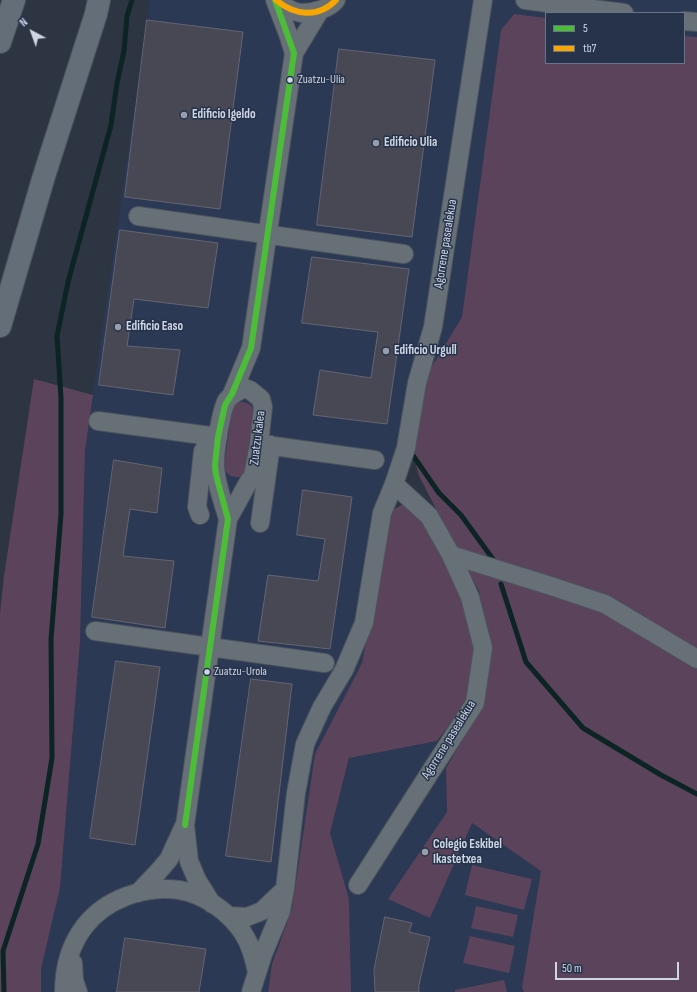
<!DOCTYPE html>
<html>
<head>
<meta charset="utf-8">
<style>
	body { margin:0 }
	#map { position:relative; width:697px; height:992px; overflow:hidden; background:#2e3542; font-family:"Sofia Sans Condensed",sans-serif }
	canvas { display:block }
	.legend { position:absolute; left:545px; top:12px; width:140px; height:52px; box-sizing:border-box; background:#26334a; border:1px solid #697488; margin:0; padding:5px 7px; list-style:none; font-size:12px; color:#ced6e5 }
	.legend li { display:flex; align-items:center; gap:8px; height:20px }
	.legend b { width:20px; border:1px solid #697488 }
	.north { position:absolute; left:12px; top:12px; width:40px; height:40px; -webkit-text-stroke:3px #26334a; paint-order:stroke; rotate:319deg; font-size:11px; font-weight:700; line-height:16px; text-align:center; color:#ced6e5 }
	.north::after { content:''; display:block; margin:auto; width:14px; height:18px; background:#ced6e5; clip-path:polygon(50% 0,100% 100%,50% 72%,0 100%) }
	.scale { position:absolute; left:555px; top:962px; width:124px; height:18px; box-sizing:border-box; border:2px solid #ced6e5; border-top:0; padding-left:5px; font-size:12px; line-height:14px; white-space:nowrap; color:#ced6e5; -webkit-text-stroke:3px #26334a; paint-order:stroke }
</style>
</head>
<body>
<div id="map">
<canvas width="697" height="992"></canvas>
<ul class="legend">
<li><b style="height:5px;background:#4cbd38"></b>5</li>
<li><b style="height:5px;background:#f7a600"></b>tb7</li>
</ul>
<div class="north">N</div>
<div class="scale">50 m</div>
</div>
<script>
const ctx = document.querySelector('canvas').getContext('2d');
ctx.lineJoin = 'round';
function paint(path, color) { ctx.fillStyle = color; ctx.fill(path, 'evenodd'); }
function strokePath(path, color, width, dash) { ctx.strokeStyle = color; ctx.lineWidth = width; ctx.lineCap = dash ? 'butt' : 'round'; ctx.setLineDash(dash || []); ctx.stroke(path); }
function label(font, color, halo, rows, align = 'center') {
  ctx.font = font + ' "Sofia Sans Condensed",sans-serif'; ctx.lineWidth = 3; ctx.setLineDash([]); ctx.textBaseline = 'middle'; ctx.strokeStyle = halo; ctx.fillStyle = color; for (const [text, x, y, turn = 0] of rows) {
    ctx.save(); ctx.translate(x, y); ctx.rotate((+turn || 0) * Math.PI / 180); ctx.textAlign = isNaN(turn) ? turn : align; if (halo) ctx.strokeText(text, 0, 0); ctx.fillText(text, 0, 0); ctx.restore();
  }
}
paint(new Path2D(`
	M150 0H697V37L684 36V13H546V18L514 14 501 30 462 317 428 373 413 453 391 511 362 663 315 754 292 909 272 964 268 992H41V969L60 888 80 642 85 450Z
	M437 741 446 768 447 812 471 823 542 871 522 987 524 992H351L349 899 330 833 350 757Z`), '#2b3954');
paint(new Path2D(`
	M514 14 546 18V63H684V36L697 37V992H524L522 987 541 871 472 823 430 918 388 899 447 812 446 768 483 705 492 648 479 591 419 476 413 453 428 373 462 317 501 30Z
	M34 379 93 395 85 450 80 642 60 888 41 969V992H0V614L4 576Z
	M237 402H244L251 405 254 412 245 470 240 477C231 477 227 476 224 467L232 410Z
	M403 504 426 520 464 598 476 645 468 699 437 741 349 758 330 833 349 899 351 992H268L272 964 292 909 315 754 362 663 391 511Z
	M472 865 532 879 524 910 465 895Z
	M476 906 518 915 513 937 471 928Z
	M470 936 515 946 509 973 463 963Z
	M504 980 507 992H455V990Z`), '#5c435c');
strokePath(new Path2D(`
	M412 454 439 493 461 515 495 562
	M501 584 526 662 583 728 661 775 697 794
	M4 992 3 951 38 844 52 758 51 639 61 514V398L57 336 68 282 111 125 117 83 124 51 127 16 132 0`), '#0c2424', 5);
const building = new Path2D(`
	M147 20 243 32 220 209 125 197Z
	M339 49 435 60 412 237 317 225Z
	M120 230 218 243 208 308 134 299 127 346 180 350 173 395 99 385Z
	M312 257 409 269 387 424 313 415 320 370 371 378 378 332 302 323Z
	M114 460 162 468 157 513 130 509 123 556 174 561 165 628 92 617Z
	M303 490 352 497 330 649 258 641 268 575 318 581 325 539 297 535Z
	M116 661 160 667 135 845 90 838Z
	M251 679 292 684 271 862 226 856Z
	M385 917 412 923 409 932 430 937 419 985V992H375L374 970Z
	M125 938 206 949 199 992H117Z`);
paint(building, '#474854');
strokePath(building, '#646571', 1);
const minor = new Path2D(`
	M276 0C283 6 292 12 301 13 313 13 329 9 336 0
	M525 0 624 13
	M684 21 697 22
	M294 53 320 10
	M138 216 404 254
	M232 394 251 348 294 53 288 34 275 0
	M98 421 218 437
	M259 444 375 460
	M200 515 197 507 203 451 218 437
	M260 523 271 445
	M451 555 551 586 605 604 697 659
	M95 631 325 663
	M358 885 429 774 475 703 483 648 470 597 451 555 429 516 394 484
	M138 893 158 872 169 859 184 826
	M212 904 197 880 189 861 185 825 228 519 249 481 253 476 259 444 263 407 261 399 250 390 245 388C238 391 232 394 227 400 221 410 214 454 215 467 216 484 223 502 228 519
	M229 916 247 917 262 911 285 889
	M73 963 74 980 78 992
	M64 992C64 968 69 947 84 927 105 899 145 885 179 890 204 894 229 912 243 933 251 945 254 959 257 972
	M251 992 263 954 281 911 285 889 296 793 305 744 322 707 344 670 364 623 382 513 394 484 406 448 417 383 433 327 483 0`);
const highway = new Path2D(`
	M0 42 14 0
	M0 326 44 176 96 14 99 0`);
strokePath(minor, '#4c535e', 20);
strokePath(highway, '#4c535e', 24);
strokePath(minor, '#677076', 18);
strokePath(highway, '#646e78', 22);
strokePath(new Path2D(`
	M185 825 228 519 216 475 215 465 218 437 225 405 232 394 251 348 294 53 275 0`), '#4cbd38', 6);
strokePath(new Path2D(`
	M276 0C294 15 318 19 336 0`), '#f7a600', 6);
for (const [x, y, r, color] of [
	[290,80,3.5,"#ced6e5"],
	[184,115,4,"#969eac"],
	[376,143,4,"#969eac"],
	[118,327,4,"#969eac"],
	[386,351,4,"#969eac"],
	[207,672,3.5,"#ced6e5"],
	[425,852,4,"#969eac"]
]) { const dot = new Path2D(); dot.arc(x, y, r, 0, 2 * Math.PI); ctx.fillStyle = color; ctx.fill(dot); strokePath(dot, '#26334a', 1.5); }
label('12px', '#ced6e5', '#26334a', [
	["Zuatzu-Ulía",298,80],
	["Zuatzu-Urola",214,672]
], 'left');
label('bold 13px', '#ced6e5', '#26334a', [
	["Edificio Igeldo",192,115],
	["Edificio Ulia",384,143],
	["Edificio Easo",126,327],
	["Edificio Urgull",394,351],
	["Colegio Eskibel",433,845],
	["Ikastetxea",433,860]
], 'left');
label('13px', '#ced6e5', '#26334a', [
	["Agorrene pasealekua",446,244,-81],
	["Zuatzu kalea",258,438,-83],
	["Agorrene pasealekua",449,740,-58]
]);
</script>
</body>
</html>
